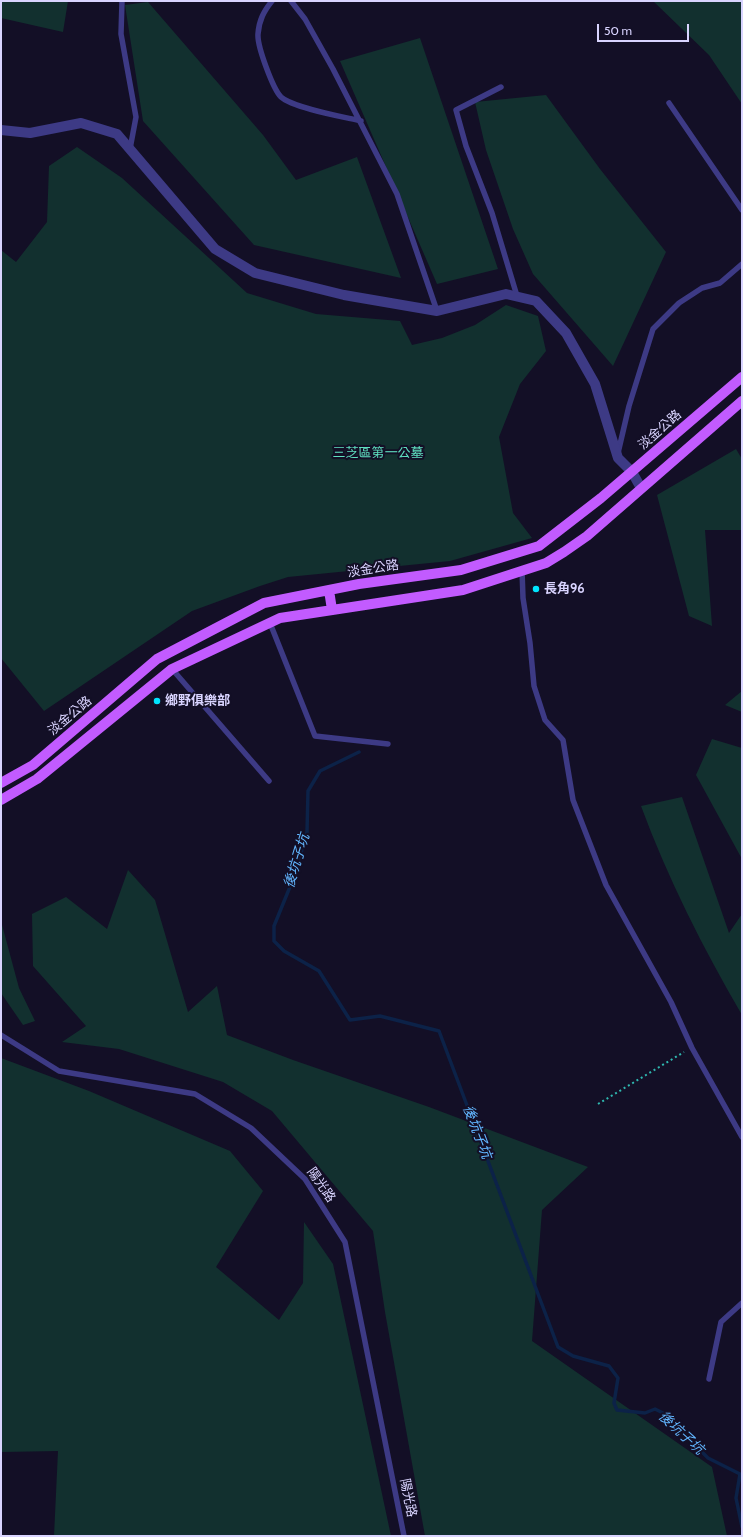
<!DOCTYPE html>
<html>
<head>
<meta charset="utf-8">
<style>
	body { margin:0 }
	#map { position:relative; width:743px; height:1537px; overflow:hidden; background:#130f26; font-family:Cabin,sans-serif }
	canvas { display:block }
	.frame { position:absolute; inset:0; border:2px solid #d9d4ff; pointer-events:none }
	.scale { position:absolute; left:597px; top:24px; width:92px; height:18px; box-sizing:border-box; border:2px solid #d9d4ff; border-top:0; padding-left:5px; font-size:12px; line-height:14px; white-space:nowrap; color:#d9d4ff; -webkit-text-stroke:3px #130f26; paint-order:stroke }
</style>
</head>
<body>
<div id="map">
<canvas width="743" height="1537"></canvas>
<div class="frame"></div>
<div class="scale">50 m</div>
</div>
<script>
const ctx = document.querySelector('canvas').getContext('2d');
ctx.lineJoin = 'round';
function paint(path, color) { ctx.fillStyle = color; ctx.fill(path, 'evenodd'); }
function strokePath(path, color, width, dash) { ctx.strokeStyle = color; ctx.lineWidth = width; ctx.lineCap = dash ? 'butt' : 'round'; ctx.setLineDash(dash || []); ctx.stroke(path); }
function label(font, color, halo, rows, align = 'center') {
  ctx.font = font + ' Cabin,"Noto Sans TC",sans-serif'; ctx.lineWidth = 4; ctx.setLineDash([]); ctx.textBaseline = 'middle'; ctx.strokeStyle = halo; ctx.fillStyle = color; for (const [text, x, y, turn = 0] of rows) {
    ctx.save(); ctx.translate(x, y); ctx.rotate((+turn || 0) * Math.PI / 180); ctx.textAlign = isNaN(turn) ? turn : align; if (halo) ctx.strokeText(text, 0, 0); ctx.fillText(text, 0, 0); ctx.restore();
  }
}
paint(new Path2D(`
	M1 1H68L63 32 1 18Z
	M653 1H742V104L709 55Z
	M148 2 263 135 296 180 357 157 401 278 254 245 143 121 125 5Z
	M420 38 498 269 437 284 340 61Z
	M546 95 600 169 666 252 613 366 533 274 513 229 486 150 475 102Z
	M77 147 122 178 247 293 316 314 400 321 412 345 442 338 475 325 506 305 538 316 546 351 520 384 499 437 513 513 532 538 450 561 288 577 260 586 192 611 44 711 1 658V250L16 262 47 222 49 166Z
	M736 449 742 459V530H705L712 626 689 616 657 495Z
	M742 691V712L725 705Z
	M712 739 742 748V859L696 775Z
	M682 797 729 933 742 914V1015C703 948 668 879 641 806Z
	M128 870 155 900 188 1012 217 986 227 1035 293 1060 429 1107 588 1167 542 1210 532 1341 712 1467 727 1536H425L385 1312 373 1231 272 1111 223 1082 119 1049 62 1042 86 1026 33 966 32 914 66 897 107 929Z
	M1 921 19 988 35 1021 23 1025 1 993Z
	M1 1058 89 1091 230 1151 263 1191 216 1267 279 1320 303 1283 304 1222 333 1264 391 1536H54L58 1451 1 1452Z`), '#12302f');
strokePath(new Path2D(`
	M359 752 320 771 308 791 307 832 294 877 274 926V941L284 951 319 971 350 1020 380 1016 439 1031 558 1347 573 1356 609 1366 618 1378 614 1403 617 1410 645 1413 655 1409 663 1413 708 1458 740 1474 736 1498 742 1527`), '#0c2248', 3.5);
strokePath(new Path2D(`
	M598 1104 684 1052`), '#2fb8b0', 2, [2, 3]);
strokePath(new Path2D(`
	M122 1 121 34 136 117 130 149
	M272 1C264 11 259 20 258 34 257 46 273 89 281 97 293 108 344 117 361 121
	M291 1 305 19 333 69 397 194 437 311
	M501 87 456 110 466 146 492 213 517 296
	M669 103 742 210
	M618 453 629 406 653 329 679 303 702 288 720 283 742 264
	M522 570 523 598 530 643 534 686 545 720 563 740 573 800 606 885 671 1002 692 1048 742 1137
	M270 623 315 736 388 744
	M172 669 269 781
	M1 1035 59 1071 195 1094 251 1128 305 1179 345 1242 404 1536
	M709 1379 721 1322 742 1303`), '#3d3a85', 5.5);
strokePath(new Path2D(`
	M1 130 30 133 81 123 117 134 215 249 255 273 344 295 437 311 506 294 536 301 566 333 595 384 618 458 632 472 641 488`), '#3d3a85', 10);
strokePath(new Path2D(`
	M329 590 332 610
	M1 783 33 765 157 659 264 603 359 584 461 570 539 546 601 498 742 377
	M1 800 37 779 172 669 280 618 463 590 546 563 564 552 587 536 742 401`), '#c25bff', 10);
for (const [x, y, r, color] of [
	[536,589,4,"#00e5ff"],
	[157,701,4,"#00e5ff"]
]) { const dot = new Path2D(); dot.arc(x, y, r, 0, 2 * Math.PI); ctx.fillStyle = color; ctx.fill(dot); strokePath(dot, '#130f26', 1.5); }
label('13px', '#d9d4ff', '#130f26', [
	["淡金公路",660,430,-41],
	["淡金公路",373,569,-9],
	["淡金公路",70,716,-40],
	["陽光路",321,1185,55],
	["陽光路",408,1498,79]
]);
label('13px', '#5fe0c0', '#130f26', [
	["三芝區第一公墓",378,453]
]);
label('bold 13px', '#d9d4ff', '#130f26', [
	["長角96",544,589],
	["鄉野俱樂部",165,701]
], 'left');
label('italic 14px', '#62b6ff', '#130f26', [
	["後坑子坑",297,861,-73],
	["後坑子坑",477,1132,69],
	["後坑子坑",681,1433,43]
]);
</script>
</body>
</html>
